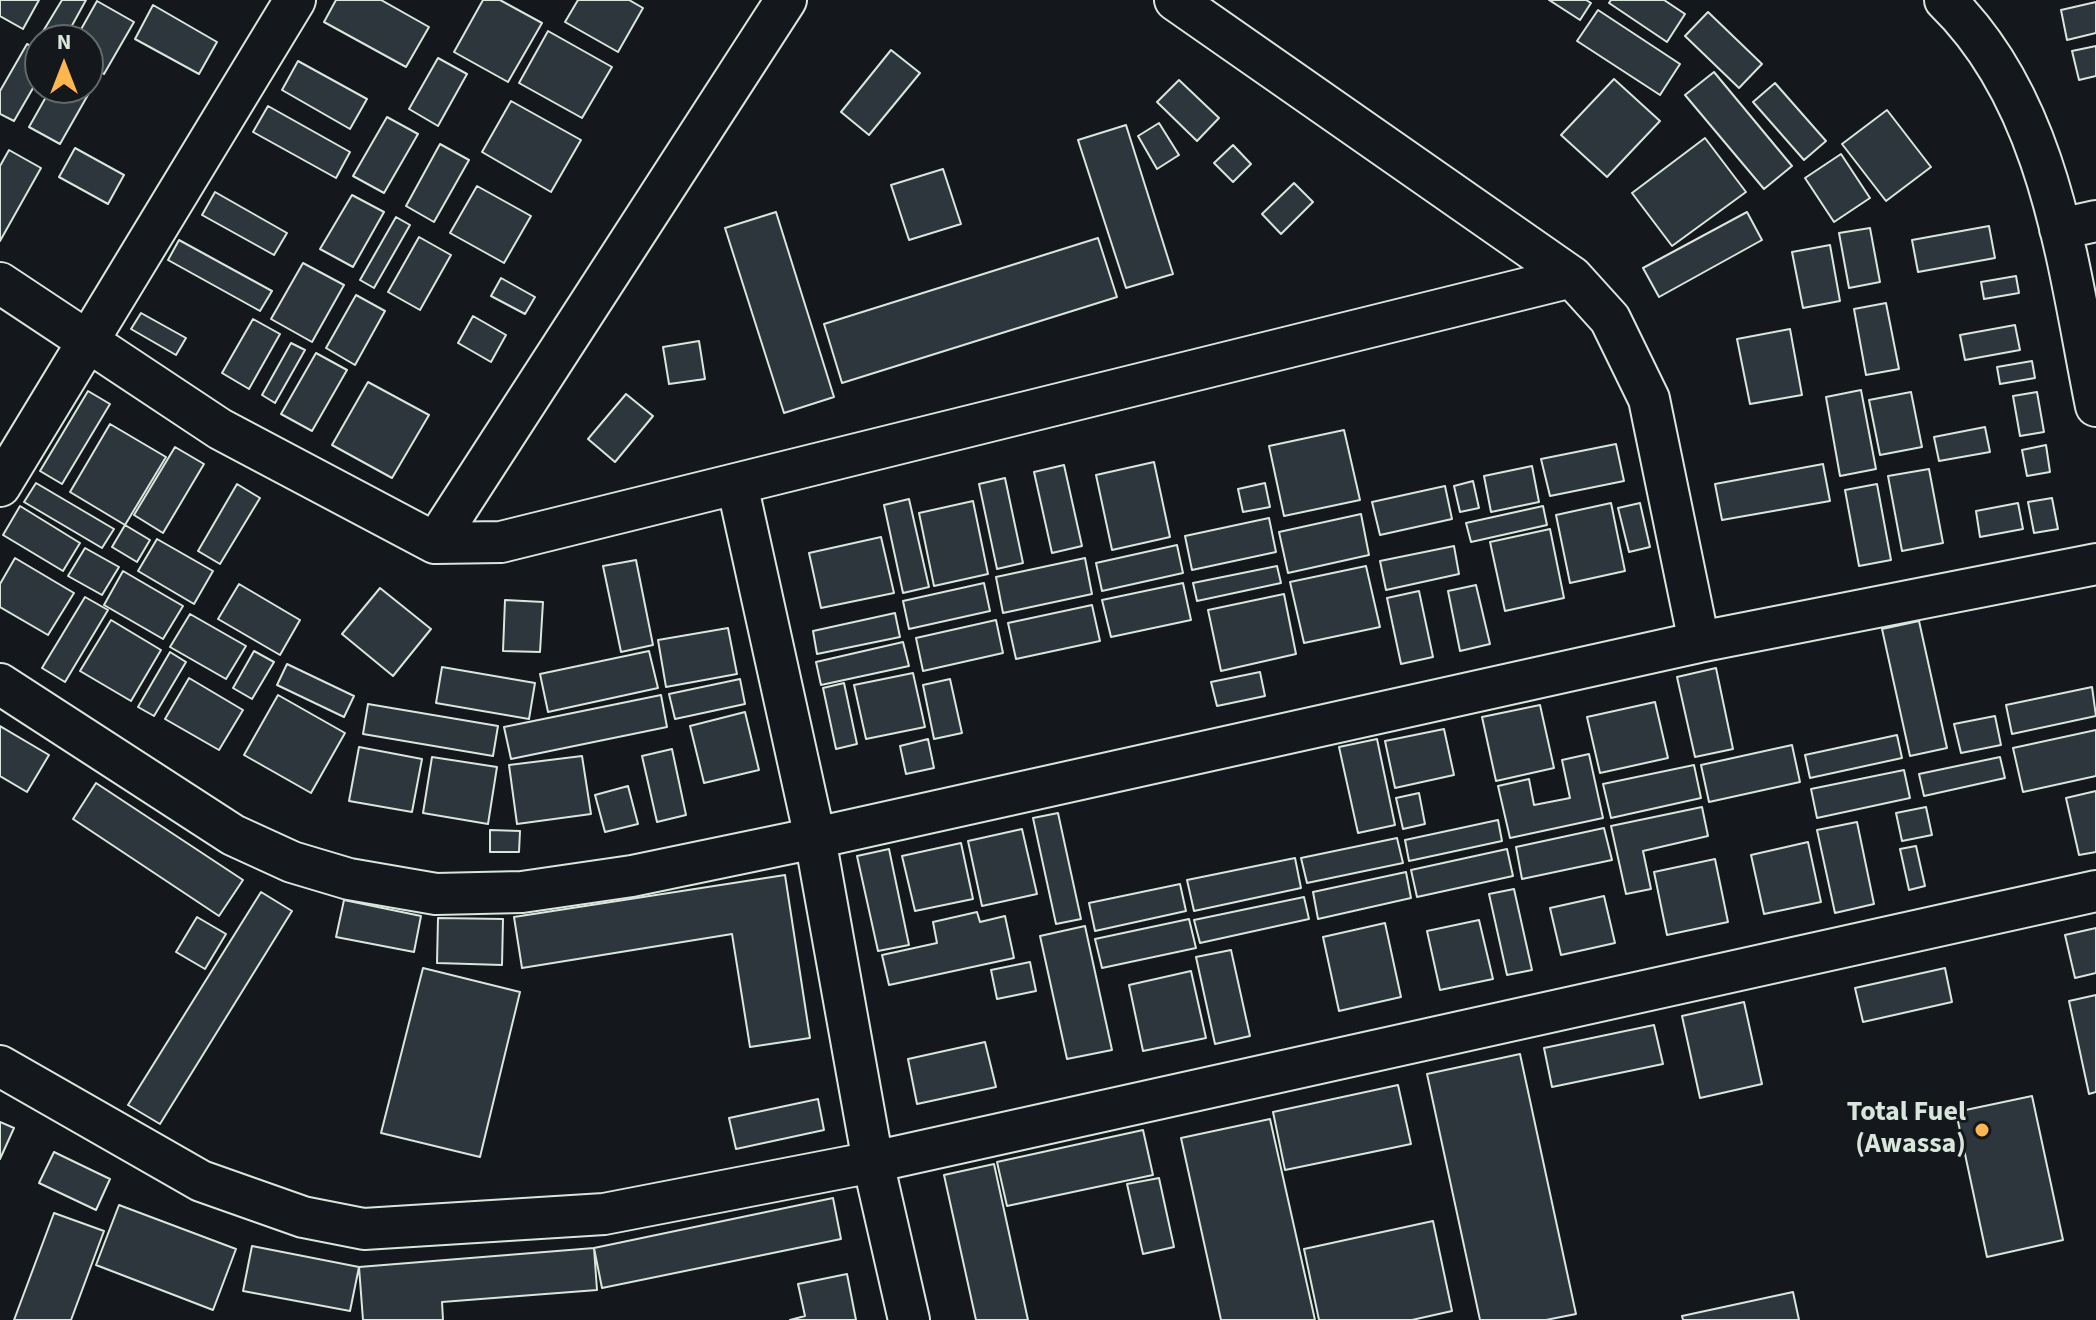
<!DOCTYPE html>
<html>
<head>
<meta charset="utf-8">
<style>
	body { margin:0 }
	#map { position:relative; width:2096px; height:1320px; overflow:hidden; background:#14181c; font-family:"Source Sans 3",sans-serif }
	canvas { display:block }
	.north { position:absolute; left:24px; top:24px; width:80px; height:80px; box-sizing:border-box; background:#14181c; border:2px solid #626a69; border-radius:50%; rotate:0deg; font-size:22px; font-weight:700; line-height:32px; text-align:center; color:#d8e6dc }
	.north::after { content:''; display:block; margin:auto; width:28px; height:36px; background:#ffb74d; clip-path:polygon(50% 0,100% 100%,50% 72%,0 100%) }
</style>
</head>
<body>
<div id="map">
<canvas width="2096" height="1320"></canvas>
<div class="north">N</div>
</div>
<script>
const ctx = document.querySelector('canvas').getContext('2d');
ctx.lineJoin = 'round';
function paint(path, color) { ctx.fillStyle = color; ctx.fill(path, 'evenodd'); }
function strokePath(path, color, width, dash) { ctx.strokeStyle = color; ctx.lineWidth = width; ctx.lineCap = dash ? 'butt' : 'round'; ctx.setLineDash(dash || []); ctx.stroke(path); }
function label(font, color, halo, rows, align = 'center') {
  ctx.font = font + ' "Source Sans 3",sans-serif'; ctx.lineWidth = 6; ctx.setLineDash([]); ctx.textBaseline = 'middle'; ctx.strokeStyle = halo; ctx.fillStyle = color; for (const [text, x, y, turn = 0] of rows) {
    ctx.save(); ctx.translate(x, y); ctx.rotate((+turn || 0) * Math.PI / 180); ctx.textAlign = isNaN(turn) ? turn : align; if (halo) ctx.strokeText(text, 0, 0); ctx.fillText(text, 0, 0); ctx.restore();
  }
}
const building = new Path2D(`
	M0 0H39L23 29 0 16Z
	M62 0H86L64 40H55L42 33Z
	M336 0H381L429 27 406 67 324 22Z
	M483 0H500L542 23 508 82 454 52Z
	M578 0H629L643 8 618 52 565 22Z
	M1549 0H1586L1591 3 1580 20Z
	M1611 0H1664L1685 14 1667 42 1609 3Z
	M97 1 134 22 104 74 88 65V40H75Z
	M2096 2V33L2067 40 2061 10Z
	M153 5 217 42 199 74 135 39Z
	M1598 10 1680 64 1660 95 1577 41Z
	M1708 12 1762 64 1739 88 1685 36Z
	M548 31 612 67 582 118 519 83Z
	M27 44 40 51V76L14 121 0 114V91Z
	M2096 46V76L2079 80 2072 51Z
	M891 50 920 73 869 135 841 112Z
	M438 58 467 74 438 126 409 109Z
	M298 61 367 99 350 129 282 90Z
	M1714 72 1792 166 1764 189 1685 95Z
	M1614 79 1660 121 1607 177 1561 135Z
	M1179 80 1219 118 1197 141 1157 102Z
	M88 83 93 86 60 144 29 127 51 88H88Z
	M1775 83 1826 141 1804 160 1753 102Z
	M511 101 581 140 551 192 482 152Z
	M268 106 350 152 336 178 253 132Z
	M1887 110 1931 167 1886 201 1842 144Z
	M387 117 418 134 384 193 353 176Z
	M1159 123 1179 155 1157 169 1138 136Z
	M1126 125 1173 274 1126 288 1078 140Z
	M1705 138 1746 192 1672 246 1632 193Z
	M440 144 469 160 434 222 406 206Z
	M1233 145 1251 164 1233 182 1214 163Z
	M75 148 124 175 108 204 59 177Z
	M9 150 41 168 0 241V166Z
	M1841 154 1870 198 1834 222 1805 178Z
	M943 169 961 224 909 240 891 185Z
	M1294 183 1313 202 1281 234 1262 214Z
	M477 186 531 216 504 263 450 233Z
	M215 192 287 233 274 255 202 215Z
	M352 195 384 212 353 267 320 249Z
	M776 212 834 397 784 413 725 228Z
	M1747 212 1762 240 1659 297 1643 268Z
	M396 217 410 225 374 288 360 280Z
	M1989 226 1995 258 1918 272 1912 240Z
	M1870 228 1880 282 1849 288 1839 233Z
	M419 237 451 255 420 310 388 292Z
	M1098 238 1117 297 842 383 824 324Z
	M179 240 272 291 260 311 168 260Z
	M1830 245 1840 301 1803 308 1792 252Z
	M303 263 344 285 312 342 271 319Z
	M2016 276 2019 293 1984 299 1981 282Z
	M501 278 535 297 525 314 491 296Z
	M356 295 385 311 355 365 326 348Z
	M1886 303 1899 369 1866 375 1854 309Z
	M141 313 186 338 176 355 131 329Z
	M473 316 506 335 491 362 458 343Z
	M253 319 280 334 249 389 222 373Z
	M2015 325 2020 350 1965 360 1960 335Z
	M1790 329 1802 395 1750 404 1737 339Z
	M699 341 705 379 669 384 663 347Z
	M291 343 305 350 275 403 262 395Z
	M316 353 347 370 312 431 281 414Z
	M2032 361 2035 378 2000 384 1997 367Z
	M368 382 429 415 392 478 332 445Z
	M1861 390 1876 469 1840 476 1826 397Z
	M88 391 110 404 62 484 40 471Z
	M1911 392 1922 447 1880 455 1869 400Z
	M2037 392 2044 432 2020 436 2013 396Z
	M626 394 653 416 615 462 588 439Z
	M110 424 166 457 125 525 70 492Z
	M1985 427 1990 452 1939 461 1934 437Z
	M1344 430 1360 500 1284 516 1269 446Z
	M1616 444 1624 481 1550 496 1541 459Z
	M2046 445 2050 472 2027 476 2022 450Z
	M175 447 204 464 163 533 134 515Z
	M1154 462 1170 537 1112 550 1096 475Z
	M1823 464 1830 501 1722 520 1715 484Z
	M1064 465 1082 546 1052 553 1034 472Z
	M1532 466 1539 502 1491 512 1484 476Z
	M1929 469 1943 543 1902 551 1888 476Z
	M1005 478 1023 563 997 569 979 484Z
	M1473 481 1479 508 1460 512 1454 486Z
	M36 483 114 529 102 548 24 502Z
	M1265 483 1270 507 1243 512 1238 489Z
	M237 484 260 498 220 564 198 551Z
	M1877 484 1891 560 1859 566 1845 490Z
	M1445 486 1452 519 1380 535 1372 502Z
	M2052 498 2058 529 2034 533 2028 502Z
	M909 499 929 587 903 593 884 505Z
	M973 501 988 574 934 586 919 513Z
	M1611 503 1625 571 1570 583 1556 515Z
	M1640 503 1650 547 1629 552 1618 508Z
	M2018 503 2023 529 1980 537 1976 511Z
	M20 506 80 543 63 571 3 535Z
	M1543 506 1547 525 1471 542 1466 523Z
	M1361 514 1369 555 1288 573 1279 532Z
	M1269 518 1276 552 1192 570 1185 536Z
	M125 525 150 540 137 562 112 547Z
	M1550 529 1564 598 1505 611 1490 542Z
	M881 537 894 593 821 608 809 553Z
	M157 539 213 571 194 604 138 571Z
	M1177 545 1183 573 1102 591 1096 563Z
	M1454 546 1459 574 1386 590 1380 561Z
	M85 548 119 567 102 595 68 576Z
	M15 558 74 593 48 635 0 607V584Z
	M1085 558 1092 594 1003 613 996 577Z
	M636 560 653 645 621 652 603 566Z
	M1277 566 1281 583 1197 601 1193 583Z
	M1366 566 1380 627 1304 643 1290 582Z
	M123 571 183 606 163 639 104 605Z
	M984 583 990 611 909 629 903 601Z
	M1183 583 1191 620 1111 637 1102 600Z
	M239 584 300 620 280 655 218 619Z
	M1476 585 1490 644 1460 651 1448 591Z
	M380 588 431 629 393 676 342 634Z
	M1419 591 1433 657 1401 664 1387 598Z
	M1284 594 1296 654 1221 671 1208 610Z
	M85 597 108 610 65 682 42 668Z
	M505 600 543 602 540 652 503 651Z
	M1092 605 1100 641 1016 659 1008 623Z
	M895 613 900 637 817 654 813 631Z
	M190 614 246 646 226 679 170 647Z
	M111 620 161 650 131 701 80 671Z
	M996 620 1003 653 923 671 916 638Z
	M1919 621 1947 748 1910 756 1882 629Z
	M728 628 737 674 666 687 658 640Z
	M903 642 909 666 821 685 816 662Z
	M254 651 274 662 252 699 233 688Z
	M649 651 658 688 548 712 540 674Z
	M170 652 186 662 154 716 138 707Z
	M287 664 354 696 344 717 277 685Z
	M442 667 535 683 529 719 436 703Z
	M1716 668 1733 749 1695 757 1677 677Z
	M1260 672 1265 696 1217 706 1211 682Z
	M913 673 925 727 866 739 854 685Z
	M189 678 243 710 219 750 165 719Z
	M740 679 745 704 675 719 669 694Z
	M950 679 962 733 934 739 923 685Z
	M844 683 857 744 836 749 823 688Z
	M2092 687 2096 716 2012 734 2006 705Z
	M278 695 345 733 311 793 244 755Z
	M661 695 667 727 511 759 504 727Z
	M1655 702 1668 758 1600 773 1587 717Z
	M368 704 498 726 493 756 363 734Z
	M1540 705 1554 768 1496 781 1482 717Z
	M745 712 759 770 704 783 690 726Z
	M1995 716 2001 745 1961 753 1954 724Z
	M0 726 49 755 27 792 0 776Z
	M1444 729 1454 775 1395 788 1385 741Z
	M2096 730V776L2023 792 2013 748Z
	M1897 735 1902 758 1810 778 1805 755Z
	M928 739 934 768 906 774 900 746Z
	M1377 739 1395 825 1358 833 1339 747Z
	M1792 745 1800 782 1709 802 1701 765Z
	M359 747 422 759 412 812 349 801Z
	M672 749 686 815 657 822 642 756Z
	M1589 754 1603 818 1510 838 1498 786 1529 779 1534 805 1570 798 1562 760Z
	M582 756 591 814 517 824 509 765Z
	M432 757 497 767 488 824 423 813Z
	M2000 757 2005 778 1924 796 1919 774Z
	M1694 765 1701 798 1611 818 1603 784Z
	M1904 770 1910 798 1817 818 1811 789Z
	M96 783 243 880 219 916 73 819Z
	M628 786 638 824 605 832 595 795Z
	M2096 791V852L2079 855 2066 798Z
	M1419 793 1425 824 1403 829 1396 798Z
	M1702 807 1708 836 1643 851 1651 889 1626 894 1611 826Z
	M1926 807 1932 835 1902 841 1896 813Z
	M1058 813 1081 919 1056 924 1033 818Z
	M1498 820 1502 841 1409 861 1405 840Z
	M1857 822 1874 904 1835 913 1817 830Z
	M1604 828 1612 860 1522 879 1516 847Z
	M1022 829 1037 894 982 906 968 841Z
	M490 830 520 831 519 852H490Z
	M1397 838 1403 863 1307 883 1301 858Z
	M1808 842 1821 902 1764 914 1751 855Z
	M961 843 973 899 915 911 902 856Z
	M1916 846 1925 886 1909 890 1900 849Z
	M889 849 909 945 878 951 857 856Z
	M1507 849 1513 876 1417 897 1411 870Z
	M1295 858 1301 888 1194 911 1187 880Z
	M1715 859 1728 922 1667 935 1654 872Z
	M1406 872 1411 898 1318 919 1313 892Z
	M785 875 810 1038 750 1047 732 934 522 968 514 917Z
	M1180 884 1186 911 1095 931 1089 903Z
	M1514 889 1532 970 1507 975 1489 894Z
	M261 892 292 911 160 1124 128 1105Z
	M1604 896 1615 943 1561 955 1550 908Z
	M1304 897 1309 919 1200 943 1194 920Z
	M344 900 421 916 414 952 336 937Z
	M977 912 980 922 1005 916 1014 958 889 985 882 955 937 943 933 922Z
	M197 917 226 934 205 969 176 952Z
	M438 918 503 919 502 965 437 963Z
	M1189 919 1196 948 1102 968 1095 939Z
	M1479 920 1493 979 1440 990 1427 931Z
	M1385 923 1401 997 1339 1011 1323 937Z
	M1085 926 1112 1050 1067 1059 1040 936Z
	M2096 928V973L2075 978 2065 935Z
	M1231 950 1250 1036 1215 1044 1196 957Z
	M1030 962 1036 991 997 999 991 970Z
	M423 968 520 992 480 1157 381 1133Z
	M1945 968 1952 1002 1863 1022 1855 988Z
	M1191 971 1206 1038 1143 1051 1129 985Z
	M2096 995V1092L2089 1094 2069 1001Z
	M1744 1002 1762 1084 1700 1098 1682 1016Z
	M1654 1025 1663 1064 1552 1087 1544 1048Z
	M985 1042 996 1087 917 1104 908 1059Z
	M1520 1054 1576 1314 1546 1320H1480L1427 1074Z
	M1398 1085 1411 1144 1285 1170 1273 1112Z
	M2032 1096 2063 1240 1987 1257 1956 1112Z
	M818 1099 824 1130 736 1149 729 1118Z
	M1270 1119 1315 1320H1221L1181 1138Z
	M0 1122 14 1128 0 1159Z
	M1143 1130 1153 1175 1007 1206 997 1162Z
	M54 1152 110 1179 96 1210 39 1183Z
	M994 1164 1028 1320H976L944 1175Z
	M1159 1178 1174 1247 1143 1254 1127 1184Z
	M833 1198 841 1239 602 1288 594 1248Z
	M119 1205 236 1249 213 1310 96 1265Z
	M54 1213 104 1231 71 1320H14Z
	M1433 1221 1452 1311 1412 1320H1319L1304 1249Z
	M252 1246 359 1267 350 1311 243 1291Z
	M594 1248 597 1290 442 1302 443 1320H363L359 1267Z
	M847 1274 856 1320H790L805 1316 798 1284Z
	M1793 1292 1799 1320H1683L1682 1316Z`);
paint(building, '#2c363c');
strokePath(building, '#d8e6dc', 2);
const street = new Path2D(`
	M1175 0 1572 277 1610 319 1649 399 1699 642
	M1945 0C2052 104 2068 268 2096 406
	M2060 229 2096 221
	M0 283 220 429 435 543 501 542 1572 277
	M737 484 815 838 873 1162 909 1320
	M0 486 295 0
	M435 543 786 0
	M0 684 233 835 292 862 349 879 436 894 522 892 632 876 815 838 1699 642 2096 564
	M0 1066 201 1181 303 1217 364 1229 604 1214 873 1162 2096 891`);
strokePath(street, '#d8e6dc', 44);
strokePath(street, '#14181c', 40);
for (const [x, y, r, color] of [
	[1982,1130,8,"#ffb74d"]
]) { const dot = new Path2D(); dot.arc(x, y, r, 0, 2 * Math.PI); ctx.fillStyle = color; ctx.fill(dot); strokePath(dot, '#14181c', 3); }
label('bold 28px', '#d8e6dc', '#14181c', [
	["Total Fuel",1966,1114],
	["(Awassa)",1966,1146]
], 'right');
</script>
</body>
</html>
